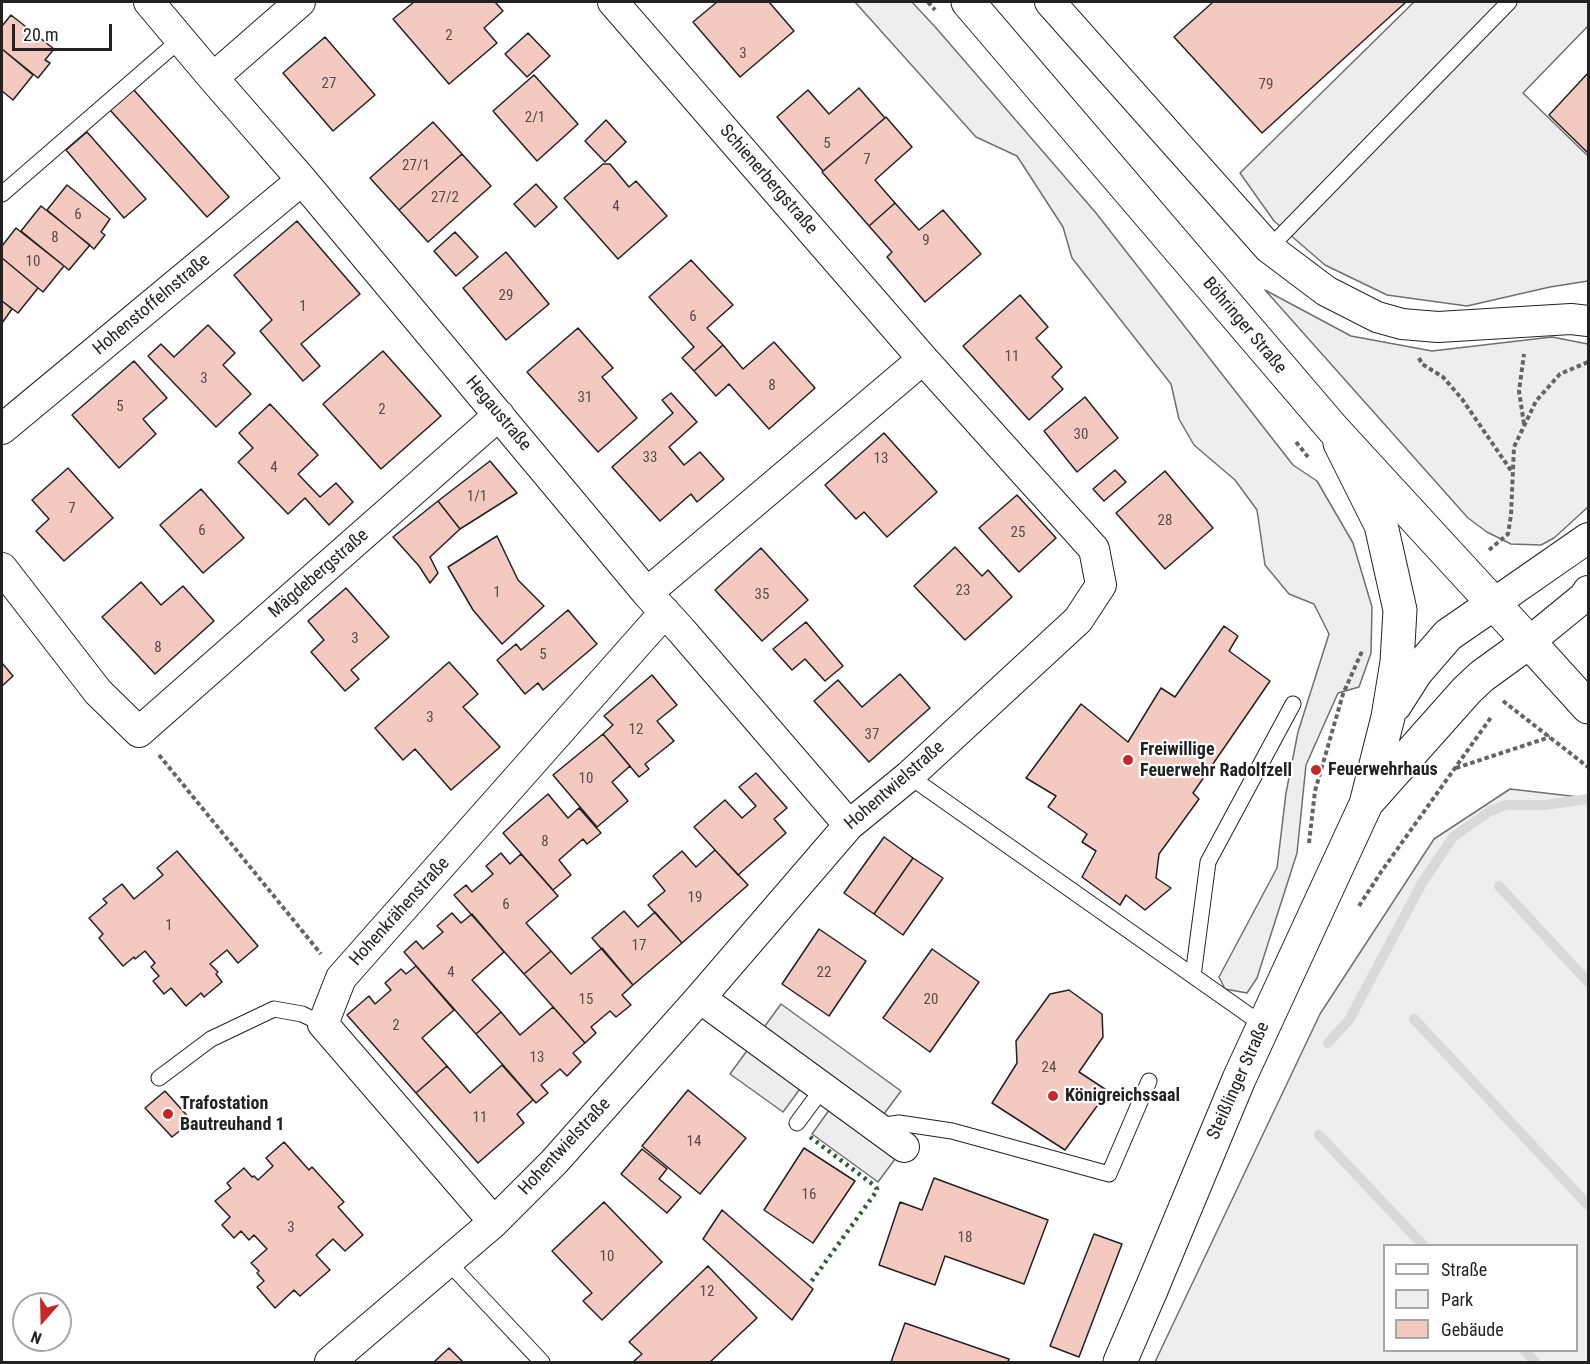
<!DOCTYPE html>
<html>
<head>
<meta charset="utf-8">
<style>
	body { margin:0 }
	#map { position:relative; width:1590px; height:1364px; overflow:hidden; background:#fff; font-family:"Roboto Condensed",sans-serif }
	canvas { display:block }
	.frame { position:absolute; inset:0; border:3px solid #222; pointer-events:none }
	.legend { position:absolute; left:1383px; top:1244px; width:195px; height:108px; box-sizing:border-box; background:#fff; border:2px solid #a7a7a7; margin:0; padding:8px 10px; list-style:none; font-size:18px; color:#222 }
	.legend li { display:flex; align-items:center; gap:12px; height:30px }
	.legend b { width:30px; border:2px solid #a7a7a7 }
	.north { position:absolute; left:12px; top:1292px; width:60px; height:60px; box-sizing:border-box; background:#fff; border:2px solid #a7a7a7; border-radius:50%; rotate:200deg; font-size:16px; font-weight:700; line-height:24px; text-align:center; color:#222 }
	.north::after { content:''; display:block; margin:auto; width:21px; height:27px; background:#c62828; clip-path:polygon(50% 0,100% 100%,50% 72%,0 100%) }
	.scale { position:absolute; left:12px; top:24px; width:100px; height:27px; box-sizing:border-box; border:3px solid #222; border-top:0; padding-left:8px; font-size:18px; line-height:21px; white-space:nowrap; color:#222; -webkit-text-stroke:4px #fff; paint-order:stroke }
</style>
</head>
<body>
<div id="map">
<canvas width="1590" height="1364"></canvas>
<div class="frame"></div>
<ul class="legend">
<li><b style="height:8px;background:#fff"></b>Straße</li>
<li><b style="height:16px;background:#eee"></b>Park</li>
<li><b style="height:16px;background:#f3c9c0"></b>Gebäude</li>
</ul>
<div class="north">N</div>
<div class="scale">20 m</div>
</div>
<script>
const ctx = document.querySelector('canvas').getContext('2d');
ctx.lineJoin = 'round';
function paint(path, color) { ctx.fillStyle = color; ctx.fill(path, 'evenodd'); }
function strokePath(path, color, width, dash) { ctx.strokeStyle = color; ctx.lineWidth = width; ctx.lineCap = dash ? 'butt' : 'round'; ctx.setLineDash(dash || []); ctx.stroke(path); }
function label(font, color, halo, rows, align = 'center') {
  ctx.font = font + ' "Roboto Condensed",sans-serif'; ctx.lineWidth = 4.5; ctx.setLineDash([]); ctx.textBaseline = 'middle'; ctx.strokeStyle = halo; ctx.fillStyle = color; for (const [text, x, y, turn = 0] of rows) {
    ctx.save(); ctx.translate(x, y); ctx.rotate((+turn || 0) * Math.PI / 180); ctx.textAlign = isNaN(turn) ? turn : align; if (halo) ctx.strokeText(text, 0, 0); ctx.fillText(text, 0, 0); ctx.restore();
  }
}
const green = new Path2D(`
	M855 2H912L937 29 1096 213 1293 465 1317 481 1353 543 1372 607 1371 653 1359 687 1338 693 1306 765 1297 853 1257 978 1247 993 1225 989 1219 977 1277 868 1286 793 1298 732 1329 634 1314 604 1289 594 1265 565 1257 510 1235 480 1194 445 1179 419 1171 384 1072 258 1063 227 1017 156 976 137Z
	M1265 290 1351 336 1432 351 1552 337 1588 344V507L1554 538 1541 545 1511 544 1487 532 1468 518Z
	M1510 789 1588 798V1362H1155L1320 1014 1434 839ZM1384 1246H1576V1350H1384Z`);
paint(green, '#eee');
strokePath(green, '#6f6f6f', 1.5);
const parking = new Path2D(`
	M1414 2H1588V26L1523 93 1588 156V281L1550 287 1467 306 1387 295 1325 265 1274 221 1240 173Z
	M781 1004 901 1091 875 1126 904 1147 878 1182 812 1134 837 1099 808 1078 783 1112 730 1074Z`);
paint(parking, '#ededed');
strokePath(parking, '#6f6f6f', 1.5);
strokePath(new Path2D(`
	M1499 886 1588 982
	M1414 1019 1588 1205
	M1328 1043 1349 1020 1422 883 1453 837 1490 811 1506 805H1544L1588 799
	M1319 1135 1424 1246
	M1524 1350 1535 1362`), '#d9d9d9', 10);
const building = new Path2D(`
	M414 2H495L503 11 484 28 497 43 449 84 393 19Z
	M717 2H769L794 31 740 77 693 22Z
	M1213 2H1406L1262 133 1174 37Z
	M11 15 54 49 45 60 50 63 38 78 2 49V26Z
	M528 33 550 56 527 77 505 54Z
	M325 37 375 95 333 131 283 73Z
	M2 49 33 75 13 100 2 91Z
	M1588 73V153L1549 115Z
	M534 75 578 124 537 161 493 111Z
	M859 88 885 118 823 171 777 117 808 90 829 114Z
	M133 89 229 197 207 217 110 110Z
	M886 117 912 147 875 180 895 203 869 226 822 172Z
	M606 120 626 142 605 162 585 141Z
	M433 122 462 154 399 210 370 178Z
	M87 132 146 199 124 218 66 150Z
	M462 154 491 186 428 242 399 210Z
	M603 164H610L629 187 636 181 667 216 618 259 564 198Z
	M536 184 557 207 535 227 514 204Z
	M67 185 110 219 101 232 105 235 94 249 47 210Z
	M895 203 919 230 943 210 981 254 925 302 887 257 892 252 869 226Z
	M41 206 90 245 69 270 21 231Z
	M297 221 360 294 301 344 320 366 303 381 260 331 272 320 234 275Z
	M16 228 64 266 43 292 2 258V246Z
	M455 232 478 257 456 276 434 251Z
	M506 252 549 304 506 340 463 288Z
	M2 258 38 288 18 313 2 301Z
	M691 260 733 305 707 328 723 345 694 371 682 358 694 347 649 297Z
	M1020 295 1048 327 1036 338 1062 367 1052 377 1063 389 1029 420 963 346Z
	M2 301 12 309 2 323Z
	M208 325 235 353 223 365 251 394 216 427 148 356 161 344 174 357Z
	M578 328 613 368 602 377 637 418 598 452 527 372Z
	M774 342 815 388 769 429 729 384 716 396 694 371 723 345 743 369Z
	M383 351 441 416 381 469 323 404Z
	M134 361 167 398 143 419 156 434 119 468 72 415Z
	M671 393 697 422 669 447 684 465 700 452 724 479 697 502 691 494 660 521 612 467 673 413 662 400Z
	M1085 397 1118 438 1077 472 1044 431Z
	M270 404 318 455 298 474 320 497 336 483 353 502 329 525 305 498 288 514 238 462 253 448 239 433Z
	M884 433 937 492 887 537 864 512 856 519 825 485Z
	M490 461 517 493 460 529 438 501Z
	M68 468 113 518 64 561 36 531 49 519 32 500Z
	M1115 470 1126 482 1104 501 1093 489Z
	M1165 471 1213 528 1165 569 1116 513Z
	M201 489 244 538 203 573 160 525Z
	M1017 495 1056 538 1019 572 979 528Z
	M438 501 460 529 430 557 438 573 430 583 419 566 393 537Z
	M497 536 518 580 544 606 502 644 473 610 448 567Z
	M955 547 982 576 988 570 1012 597 965 640 914 586Z
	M761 548 808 600 762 641 715 590Z
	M141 582 161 605 183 586 214 621 155 674 102 617Z
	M346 588 389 637 351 670 359 679 345 691 311 652 324 640 308 621Z
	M568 610 597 644 543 690 538 683 525 694 497 660 516 644 521 650Z
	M806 622 843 666 825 681 805 659 792 670 773 649Z
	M1224 626 1238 636 1229 651 1270 681 1193 793 1199 799 1159 854 1156 878 1171 888 1145 910 1126 895 1120 905 1082 877 1096 851 1082 842 1087 834 1048 807 1056 796 1026 778 1081 704 1128 742 1161 688 1175 697Z
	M449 662 478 694 463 707 500 747 451 790 415 749 403 760 375 728Z
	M2 663 13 676 2 686Z
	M900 674 930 708 869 762 814 701 838 680 862 707Z
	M652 675 677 705 657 721 674 741 645 764 649 769 639 777 603 734 613 725 604 716Z
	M603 734 630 766 612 782 628 801 597 827 553 775Z
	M756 773 787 808 774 819 786 833 738 875 694 827 725 800 742 818 756 806 739 787Z
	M548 794 568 818 579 808 601 833 587 844 583 839 559 860 571 875 553 890 503 833Z
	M884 837 913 858 874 914 844 893Z
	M715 850 748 885 682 943 648 905 665 891 653 876 682 851 696 867Z
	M177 851 258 946 238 963 227 950 210 964 218 972 216 974 222 982 204 997 201 993 186 1006 171 988 164 994 153 981 159 976 151 967 155 963 145 951 135 959 134 957 123 966 99 938 103 934 89 918 107 903 103 899 122 884 134 899 163 875 157 868Z
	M501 853 510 864 521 854 558 896 526 923 551 951 524 974 454 895 466 885 472 892 493 874 486 866Z
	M913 858 943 878 903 935 874 914Z
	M624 911 638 927 655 912 682 943 633 985 592 938Z
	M452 913 461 923 472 914 504 952 472 980 501 1012 476 1034 404 952 416 941 423 949 443 932 437 926Z
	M819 929 866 961 829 1016 782 984Z
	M602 948 633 985 622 995 631 1005 616 1017 610 1011 591 1027 596 1033 585 1043 524 974 551 951 571 974Z
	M932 949 979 982 930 1052 883 1018Z
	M416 966 454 1010 422 1038 447 1066 416 1093 347 1015 369 996 375 1004 391 990 385 983 401 969 406 974Z
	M1069 990 1102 1014 1103 1037 1079 1072 1108 1091 1065 1150 992 1103 1017 1063 1016 1041 1050 994Z
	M553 1007 585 1043 573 1053 581 1062 567 1076 560 1069 541 1085 548 1093 536 1103 476 1034 501 1012 520 1035Z
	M502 1065 533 1100 517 1114 524 1123 478 1163 416 1093 447 1066 470 1093Z
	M688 1090 746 1138 700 1194 642 1146Z
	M165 1091 192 1121 172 1137 145 1108Z
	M284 1142 309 1170 312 1167 344 1202 338 1207 363 1235 345 1251 333 1239 316 1255 330 1270 300 1296 294 1290 275 1308 257 1287 264 1281 257 1273 259 1271 251 1263 267 1249 254 1235 249 1240 241 1231 234 1238 222 1225 230 1217 215 1201 231 1188 227 1183 244 1168 252 1177 254 1176 258 1180 273 1166 266 1158Z
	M804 1148 855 1181 813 1243 764 1210Z
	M642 1149 667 1169 659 1179 681 1197 667 1213 621 1174Z
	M934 1178 1048 1220 1024 1284 945 1256 935 1285 879 1265 900 1202 922 1210Z
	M604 1202 662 1262 602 1320 583 1301 592 1293 552 1251Z
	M722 1210 813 1289 792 1320 703 1239Z
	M1094 1234 1122 1244 1079 1357 1050 1346Z
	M708 1266 757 1318 710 1362H633L642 1354 629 1342Z
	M905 1323 1009 1359 1008 1362H891Z
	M449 1348 463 1362H434Z`);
paint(building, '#f3c9c0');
strokePath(building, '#222', 1.5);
const service = new Path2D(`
	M2 194 181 39
	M1269 248 1509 2
	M909 776 1263 1025
	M1193 976 1208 862 1293 704
	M159 1078 211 1039 274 1009 302 1014 323 1024
	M797 1123 823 1088
	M878 1126 899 1123 952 1131 1109 1174 1149 1081
	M448 1262 542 1362`);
const minor = new Path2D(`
	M149 2 213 78 302 180 647 593 681 630 849 825
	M1050 2 1269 248 1326 291 1377 317 1402 324 1438 327 1571 319 1588 321
	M213 78 300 2
	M2 429 302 180
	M2 568 98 692 139 732 499 415
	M647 593 923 359
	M1493 604 1588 538
	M1529 642 1584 597 1588 591
	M700 998 904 1147
	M494 1222 323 1024 341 978 665 612
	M330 1362 494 1222 554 1162 700 998 849 825 909 776 1078 620 1101 585 1094 549 923 359 613 2`);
const tertiary = new Path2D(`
	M1395 705 1416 672 1448 635 1493 604
	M1369 800 1467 690 1482 676 1529 642 1588 707
	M1151 1290 1239 1079 1366 804 1388 717 1397 662 1400 610 1381 525 1340 443`);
const secondary = new Path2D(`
	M968 2 1334 430 1529 642
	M1120 1362 1151 1290`);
strokePath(service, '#222', 17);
strokePath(minor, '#222', 32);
strokePath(tertiary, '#222', 35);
strokePath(secondary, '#222', 35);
strokePath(new Path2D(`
	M928 2 935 10
	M1419 358 1422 364 1443 377 1462 399 1512 472
	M1524 424 1519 391 1524 354
	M1296 442 1308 457
	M1489 550 1508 534 1511 515 1514 447 1536 401 1560 374 1588 362
	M1503 701 1588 767
	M159 755 321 954
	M1456 768 1550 737
	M1309 843 1315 791 1343 694 1363 649
	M1359 906 1381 872 1492 716`), '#646464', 4, [4.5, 3]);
strokePath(service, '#fff', 15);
strokePath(minor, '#fff', 30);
strokePath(tertiary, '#fff', 33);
strokePath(secondary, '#fff', 33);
strokePath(new Path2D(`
	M810 1137 875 1186 877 1189 876 1192 811 1282`), '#2f5e38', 4.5, [3, 4.5]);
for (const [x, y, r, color] of [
	[1128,760,6,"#c62828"],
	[1316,770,6,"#c62828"],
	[1053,1096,6,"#c62828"],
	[168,1114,6,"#c62828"]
]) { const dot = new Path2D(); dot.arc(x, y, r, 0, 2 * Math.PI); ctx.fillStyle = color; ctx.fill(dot); strokePath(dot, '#fff', 2); }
label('15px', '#564c4a', null, [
	["2",449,36],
	["3",743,54],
	["27",329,84],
	["79",1266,85],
	["2/1",535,118],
	["5",827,144],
	["7",867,160],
	["27/1",416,166],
	["27/2",445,198],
	["4",616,207],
	["6",78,215],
	["8",55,238],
	["9",926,241],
	["10",33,262],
	["29",506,296],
	["1",303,307],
	["6",693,317],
	["11",1012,357],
	["3",204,379],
	["8",772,386],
	["31",585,398],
	["5",120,407],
	["2",382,410],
	["30",1081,435],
	["33",650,458],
	["13",881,459],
	["4",274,468],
	["1/1",477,497],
	["7",72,509],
	["28",1165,521],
	["6",202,531],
	["25",1018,533],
	["23",963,591],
	["1",497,593],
	["35",762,595],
	["3",355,639],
	["8",158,648],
	["5",543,655],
	["3",430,718],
	["12",636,730],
	["37",872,735],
	["10",586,779],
	["8",545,842],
	["19",695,898],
	["6",506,905],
	["1",169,926],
	["17",639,946],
	["4",451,973],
	["22",824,973],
	["15",586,1000],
	["20",931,1000],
	["2",396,1026],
	["13",537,1058],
	["24",1049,1068],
	["11",480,1118],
	["14",694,1142],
	["16",809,1195],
	["3",291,1228],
	["18",965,1238],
	["10",607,1257],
	["12",707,1292]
]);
label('18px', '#222', '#fff', [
	["Schienerbergstraße",768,180,49],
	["Hohenstoffelnstraße",152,305,-40],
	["Böhringer Straße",1244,326,50],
	["Hegaustraße",498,414,50],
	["Mägdebergstraße",319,574,-41],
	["Hohentwielstraße",895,786,-41],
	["Hohenkrähenstraße",400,912,-48],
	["Steißlinger Straße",1239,1081,-66],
	["Hohentwielstraße",565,1147,-47]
]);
label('bold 18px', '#222', '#fff', [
	["Freiwillige",1140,750],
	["Feuerwehr Radolfzell",1140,771],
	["Feuerwehrhaus",1328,770],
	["Königreichssaal",1065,1096],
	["Trafostation",180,1104],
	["Bautreuhand 1",180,1125]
], 'left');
</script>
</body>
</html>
